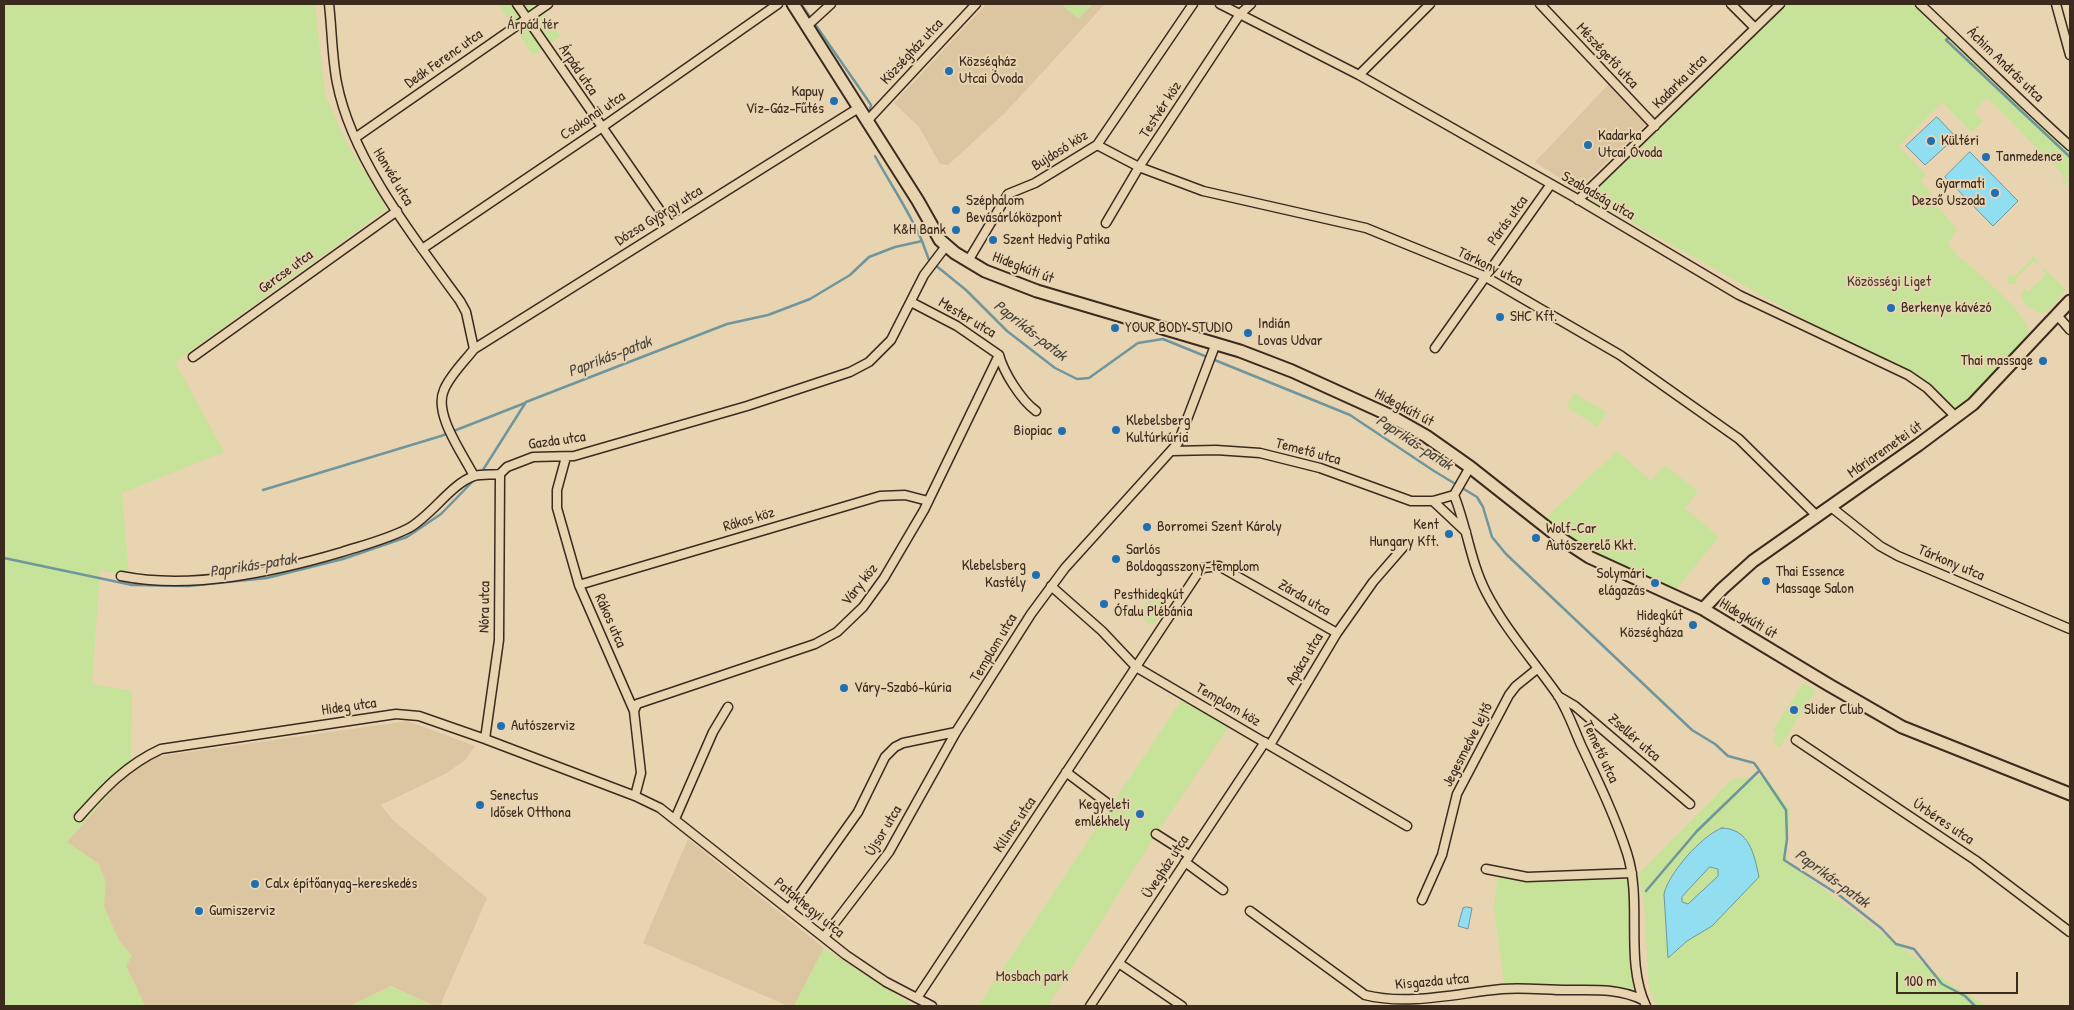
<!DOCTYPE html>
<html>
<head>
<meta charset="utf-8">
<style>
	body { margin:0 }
	#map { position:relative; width:2074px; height:1010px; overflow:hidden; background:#e9d4b2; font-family:"Patrick Hand",sans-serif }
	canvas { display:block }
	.frame { position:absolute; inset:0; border:5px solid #3b2a1e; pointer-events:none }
	.scale { position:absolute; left:1896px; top:972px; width:122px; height:22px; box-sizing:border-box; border:2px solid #3b2a1e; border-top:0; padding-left:6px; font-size:15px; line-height:18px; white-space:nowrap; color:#3b2a1e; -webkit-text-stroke:4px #e9d4b2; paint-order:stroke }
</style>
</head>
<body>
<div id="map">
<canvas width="2074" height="1010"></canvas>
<div class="frame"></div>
<div class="scale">100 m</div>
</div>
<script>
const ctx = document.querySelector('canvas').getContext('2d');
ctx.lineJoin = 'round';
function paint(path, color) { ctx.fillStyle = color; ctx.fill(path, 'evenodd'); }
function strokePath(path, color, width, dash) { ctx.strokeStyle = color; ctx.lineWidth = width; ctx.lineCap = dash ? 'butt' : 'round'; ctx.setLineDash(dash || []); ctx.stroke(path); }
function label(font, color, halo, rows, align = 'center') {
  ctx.font = font + ' "Patrick Hand",sans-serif'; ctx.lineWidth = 4; ctx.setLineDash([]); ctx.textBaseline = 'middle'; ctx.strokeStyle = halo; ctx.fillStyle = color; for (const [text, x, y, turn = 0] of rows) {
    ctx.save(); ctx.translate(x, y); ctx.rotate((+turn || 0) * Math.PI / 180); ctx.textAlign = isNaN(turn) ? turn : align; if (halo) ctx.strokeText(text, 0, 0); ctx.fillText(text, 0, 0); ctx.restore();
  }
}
paint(new Path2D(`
	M986 4H1105L1005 113 948 165 940 164 919 127 894 103Z
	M1609 84 1646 124 1578 190 1535 162Z
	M408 721 475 746 465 760 447 773 381 805 393 820 487 898 440 1006H434L391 986 350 1006H145L67 842 131 769 160 756Z
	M688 839 824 948 794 1006H788L643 943Z`), '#dcc6a1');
paint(new Path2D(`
	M4 4H315L325 94 345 140 387 209 175 362 224 452 122 493 129 576 100 570 92 684 132 691 131 769 67 842 99 864 106 882 104 906 119 940 132 956 126 966 145 1006H4Z
	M498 4H539L561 36 533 55Z
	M1061 4H1093L1078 19Z
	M1787 4H1914L2070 149V172L2066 176 2070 181 2065 185 2062 182 2064 176 1987 97 1974 112 1983 121 1971 132 1942 102 1899 146 1926 175 1920 181 1932 193 1929 197 1957 229 1948 243 1961 260 1963 259C1977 274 2034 316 2029 337L1969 401 1955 411 1927 383 1909 371 1836 337 1617 214 1594 205 1590 199 1591 195Z
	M2030 253 2039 262 2037 264 2034 261 2015 279 2018 283 2016 284H2009L2007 275 2009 274 2013 277 2032 259Z
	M2044 268 2066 290 2048 311 2040 314 2025 304 2021 295 2024 288 2028 292 2046 275 2043 271Z
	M1574 393 1606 412 1598 427 1566 407Z
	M1617 451 1651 481 1665 465 1698 491 1685 508 1719 537 1676 589C1629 568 1585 553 1546 518Z
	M1156 587 1172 597 1152 626 1137 615Z
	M1803 683 1816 690 1780 747 1772 742 1777 733 1773 730Z
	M1184 696 1231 723 1156 834 1048 1006H978Z
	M1766 777 1790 810 1786 861 1956 988 1987 1006H1657L1649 989 1644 902 1638 875 1732 779ZM1712 831 1754 863 1759 877 1712 926 1687 941 1668 957 1664 894 1669 878Z
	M1710 867 1718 869V876L1688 904 1682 902V897Z
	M1498 873 1527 877 1632 873 1636 962 1643 1000 1613 991 1505 989 1494 908Z
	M824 948 910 1004 909 1006H794Z
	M391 986 432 1006H350Z`), '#c7e299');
const water = new Path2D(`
	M1937 117 1956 137 1925 165 1906 146Z
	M1970 152 2018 201 1993 226 1945 177Z
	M1722 828C1749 829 1754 853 1759 877L1712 926 1687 941 1668 958 1664 894C1668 874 1702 835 1722 828ZM1710 867 1718 869V876L1688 904 1682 902V897Z
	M1467 907 1472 908 1468 929 1458 926 1463 908Z`);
paint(water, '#91def1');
strokePath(water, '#6f969d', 1);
strokePath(new Path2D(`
	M801 4 867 99 871 105 870 110
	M1952 35 1946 40 2070 157
	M875 156C891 185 909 211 922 241
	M481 473 526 402 727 324 768 315 810 299 850 275 869 257 895 247 922 241 929 260 966 290 1007 331 1055 368 1077 379 1089 378 1138 343 1163 339 1350 415 1434 471 1477 497 1483 507 1492 537 1506 554 1692 730 1715 744 1728 756 1754 763 1757 767 1786 810 1787 839 1784 860 1839 895 1881 928 1896 944 1914 949 1942 984 1965 996 1975 1006
	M263 490 441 436 525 403
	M4 558 132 585 189 586 267 578 343 559 407 537 441 514 477 477
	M1646 891 1697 831 1759 771`), '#6f969d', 2.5);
const street = new Path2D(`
	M329 4C332 30 332 58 337 83 352 160 415 239 460 301L466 312 474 349
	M517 4 670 225
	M1220 4 1359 75 1574 197 1739 295 1908 375 1927 388 1956 417
	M1540 4 1655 126
	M1731 4 1754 27
	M1920 4C1970 51 2019 100 2070 146
	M2056 4 2070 55
	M807 26 831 4
	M1359 75 1430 4
	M868 120 976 4
	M355 138 548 4
	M1097 145 1139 167 1203 191 1366 228 1484 276 1620 355 1739 439 1817 516
	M1578 200 1780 4
	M1106 223 1139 167 1240 14 1251 4
	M422 249 601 128 778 4
	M968 261 1008 194 1035 183 1097 145 1193 4
	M911 302 957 326 999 355C1004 373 1021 400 1036 411
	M2057 315 2070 330
	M1435 348 1551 184
	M193 357 397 211
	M1172 451 1216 450 1260 453 1320 468 1411 501H1433L1454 495
	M566 457 557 490V508L579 585 634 711 641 773 635 796
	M474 476C463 454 433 414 444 390 450 375 465 361 474 349L860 107
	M1454 495C1467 527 1470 561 1486 592 1505 629 1533 660 1557 694 1567 709 1574 729 1581 745 1598 781 1615 816 1627 853 1643 903 1624 959 1646 1006
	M1454 495 1470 467
	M1433 501 1466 532
	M1831 507 1880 546 1898 556 2070 629
	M121 576C191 590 274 572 342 552 364 545 388 539 409 528 432 515 451 484 474 476 482 474 492 475 500 474L507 467 533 457 574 456 747 406 850 372 869 362 891 340 924 275 946 246
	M579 585 880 496 905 495 928 501
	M1051 586 1102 631 1136 667 1407 826
	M1558 696 1575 706 1690 804
	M634 711 637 704 815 644 837 632 863 607 884 578 924 510 999 355
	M485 739 499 640 500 474
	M1796 740 1975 860 2070 932
	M1270 745 1337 633 1373 582 1406 544
	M1066 772 1111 806
	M79 817C104 789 126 765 161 749L396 714 419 716 485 739 635 796 660 808 846 955 886 982 932 1006
	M675 819 713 732 728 707
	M1156 834 1189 855
	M1185 862 1223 890
	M1486 869 1527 877 1632 873
	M1422 900 1442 855 1457 794 1509 695 1516 686 1537 669
	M789 909 858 812 885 757 895 747 903 743 956 732
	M1250 911 1365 995C1409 1006 1458 993 1502 989 1523 987 1546 990 1567 990 1593 990 1619 988 1643 1000
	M824 937 889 852 956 732 1031 614 1065 568 1178 443 1216 343
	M1120 964 1182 1006
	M917 998 1198 573 1203 568 1219 566 1337 633
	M1090 1006 1265 742`);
const secondary = new Path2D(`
	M793 4 918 201 940 240 955 253 985 271 1037 291 1240 351 1292 371 1389 415 1426 436 1470 467 1560 538 1589 557 1703 609 1829 685 1902 727 2070 794
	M1703 609 1722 589 1753 561 1918 445 1973 404 2070 301`);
strokePath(street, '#3b2a1e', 11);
strokePath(secondary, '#3b2a1e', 15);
strokePath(street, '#e9d4b2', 8);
strokePath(secondary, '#e9d4b2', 11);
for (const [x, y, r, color] of [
	[949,71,5,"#1f6fb2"],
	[834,101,5,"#1f6fb2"],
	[1931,141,5,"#1f6fb2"],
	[1588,145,5,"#1f6fb2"],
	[1986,157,5,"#1f6fb2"],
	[1995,193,5,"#1f6fb2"],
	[956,210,5,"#1f6fb2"],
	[956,230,5,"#1f6fb2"],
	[993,240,5,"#1f6fb2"],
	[1891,308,5,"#1f6fb2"],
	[1500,317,5,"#1f6fb2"],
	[1115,328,5,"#1f6fb2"],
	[1248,333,5,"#1f6fb2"],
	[2043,361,5,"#1f6fb2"],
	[1116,430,5,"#1f6fb2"],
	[1062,431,5,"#1f6fb2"],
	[1147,527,5,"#1f6fb2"],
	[1449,534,5,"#1f6fb2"],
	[1536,538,5,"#1f6fb2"],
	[1116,559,5,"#1f6fb2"],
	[1036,575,5,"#1f6fb2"],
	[1766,581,5,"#1f6fb2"],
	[1655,583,5,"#1f6fb2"],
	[1104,604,5,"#1f6fb2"],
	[1693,625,5,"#1f6fb2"],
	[844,688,5,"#1f6fb2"],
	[1794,710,5,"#1f6fb2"],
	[501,726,5,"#1f6fb2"],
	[480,805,5,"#1f6fb2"],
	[1140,814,5,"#1f6fb2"],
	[255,884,5,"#1f6fb2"],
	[199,911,5,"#1f6fb2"]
]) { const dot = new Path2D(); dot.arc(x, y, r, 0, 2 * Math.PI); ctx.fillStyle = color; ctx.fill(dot); strokePath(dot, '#e9d4b2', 2); }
label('15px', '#493c2a', '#e9d4b2', [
	["Árpád tér",533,25],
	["Közösségi Liget",1889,282],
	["Mosbach park",1032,977]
]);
label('15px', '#3b2a1e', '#e9d4b2', [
	["Községház utca",912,52,-47],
	["Mészégető utca",1607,56,47],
	["Deák Ferenc utca",444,59,-35],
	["Áchim András utca",2005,65,44],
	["Árpád utca",578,70,56],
	["Kadarka utca",1680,82,-45],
	["Testvér köz",1161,110,-57],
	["Csokonai utca",593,116,-34],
	["Bujdosó köz",1060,151,-32],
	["Honvéd utca",393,177,59],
	["Szabadság utca",1598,196,30],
	["Dózsa György utca",659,216,-32],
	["Párás utca",1508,221,-54],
	["Tárkony utca",1490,267,26],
	["Hidegkúti út",1023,268,21],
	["Gercse utca",286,272,-36],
	["Mester utca",967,318,31],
	["Hidegkúti út",1404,408,28],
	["Gazda utca",557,441,-8],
	["Máriaremetei út",1885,450,-35],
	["Temető utca",1308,452,15],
	["Rákos köz",749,520,-17],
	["Tárkony utca",1951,563,23],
	["Váry köz",860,585,-52],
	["Zárda utca",1304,598,30],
	["Nóra utca",485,607,-89],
	["Hidegkúti út",1748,619,31],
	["Rákos utca",610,621,66],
	["Templom utca",994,648,-59],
	["Apáca utca",1305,659,-59],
	["Templom köz",1228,705,30],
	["Hideg utca",349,707,-8],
	["Zsellér utca",1634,738,41],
	["Jegesmedve lejtő",1468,745,-63],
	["Temető utca",1600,752,65],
	["Úrbéres utca",1943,822,34],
	["Kilincs utca",1015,825,-56],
	["Újsor utca",884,831,-59],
	["Üvegház utca",1166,867,-57],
	["Patakhegyi utca",809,908,39],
	["Kisgazda utca",1432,982,-5]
]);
label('15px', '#3b2a1e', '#e9d4b2', [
	["Községház",959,62],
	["Utcai Óvoda",959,79],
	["Kapuy",824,92,"right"],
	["Víz-Gáz-Fűtés",824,109,"right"],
	["Kadarka",1598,136],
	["Utcai Óvoda",1598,153],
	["Kültéri",1941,141],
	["Tanmedence",1996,157],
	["Gyarmati",1985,184,"right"],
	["Dezső Uszoda",1985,201,"right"],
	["Széphalom",966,201],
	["Bevásárlóközpont",966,218],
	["K&H Bank",946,230,"right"],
	["Szent Hedvig Patika",1003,240],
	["Berkenye kávézó",1901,308],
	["SHC Kft.",1510,317],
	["Indián",1258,324],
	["Lovas Udvar",1258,341],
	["YOUR BODY STUDIO",1125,328],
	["Thai massage",2033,361,"right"],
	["Klebelsberg",1126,421],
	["Kultúrkúria",1126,438],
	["Biopiac",1052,431,"right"],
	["Kent",1439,525,"right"],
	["Hungary Kft.",1439,542,"right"],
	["Borromei Szent Károly",1157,527],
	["Wolf-Car",1546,529],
	["Autószerelő Kkt.",1546,546],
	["Sarlós",1126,550],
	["Boldogasszony-templom",1126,567],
	["Klebelsberg",1026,566,"right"],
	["Kastély",1026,583,"right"],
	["Thai Essence",1776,572],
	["Massage Salon",1776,589],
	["Solymári",1645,574,"right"],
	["elágazás",1645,591,"right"],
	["Pesthidegkút",1114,595],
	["Ófalu Plébánia",1114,612],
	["Hidegkút",1683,616,"right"],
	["Községháza",1683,633,"right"],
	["Váry–Szabó-kúria",854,688],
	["Slider Club",1804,710],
	["Autószerviz",511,726],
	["Senectus",490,796],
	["Idősek Otthona",490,813],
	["Kegyeleti",1130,805,"right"],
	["emlékhely",1130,822,"right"],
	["Calx építőanyag-kereskedés",265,884],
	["Gumiszerviz",209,911]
], 'left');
label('italic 16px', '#48453e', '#e9d4b2', [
	["Paprikás-patak",1030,331,38],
	["Paprikás-patak",610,357,-21],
	["Paprikás-patak",1414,443,33],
	["Paprikás-patak",253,566,-9],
	["Paprikás-patak",1832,879,36]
]);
</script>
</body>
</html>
